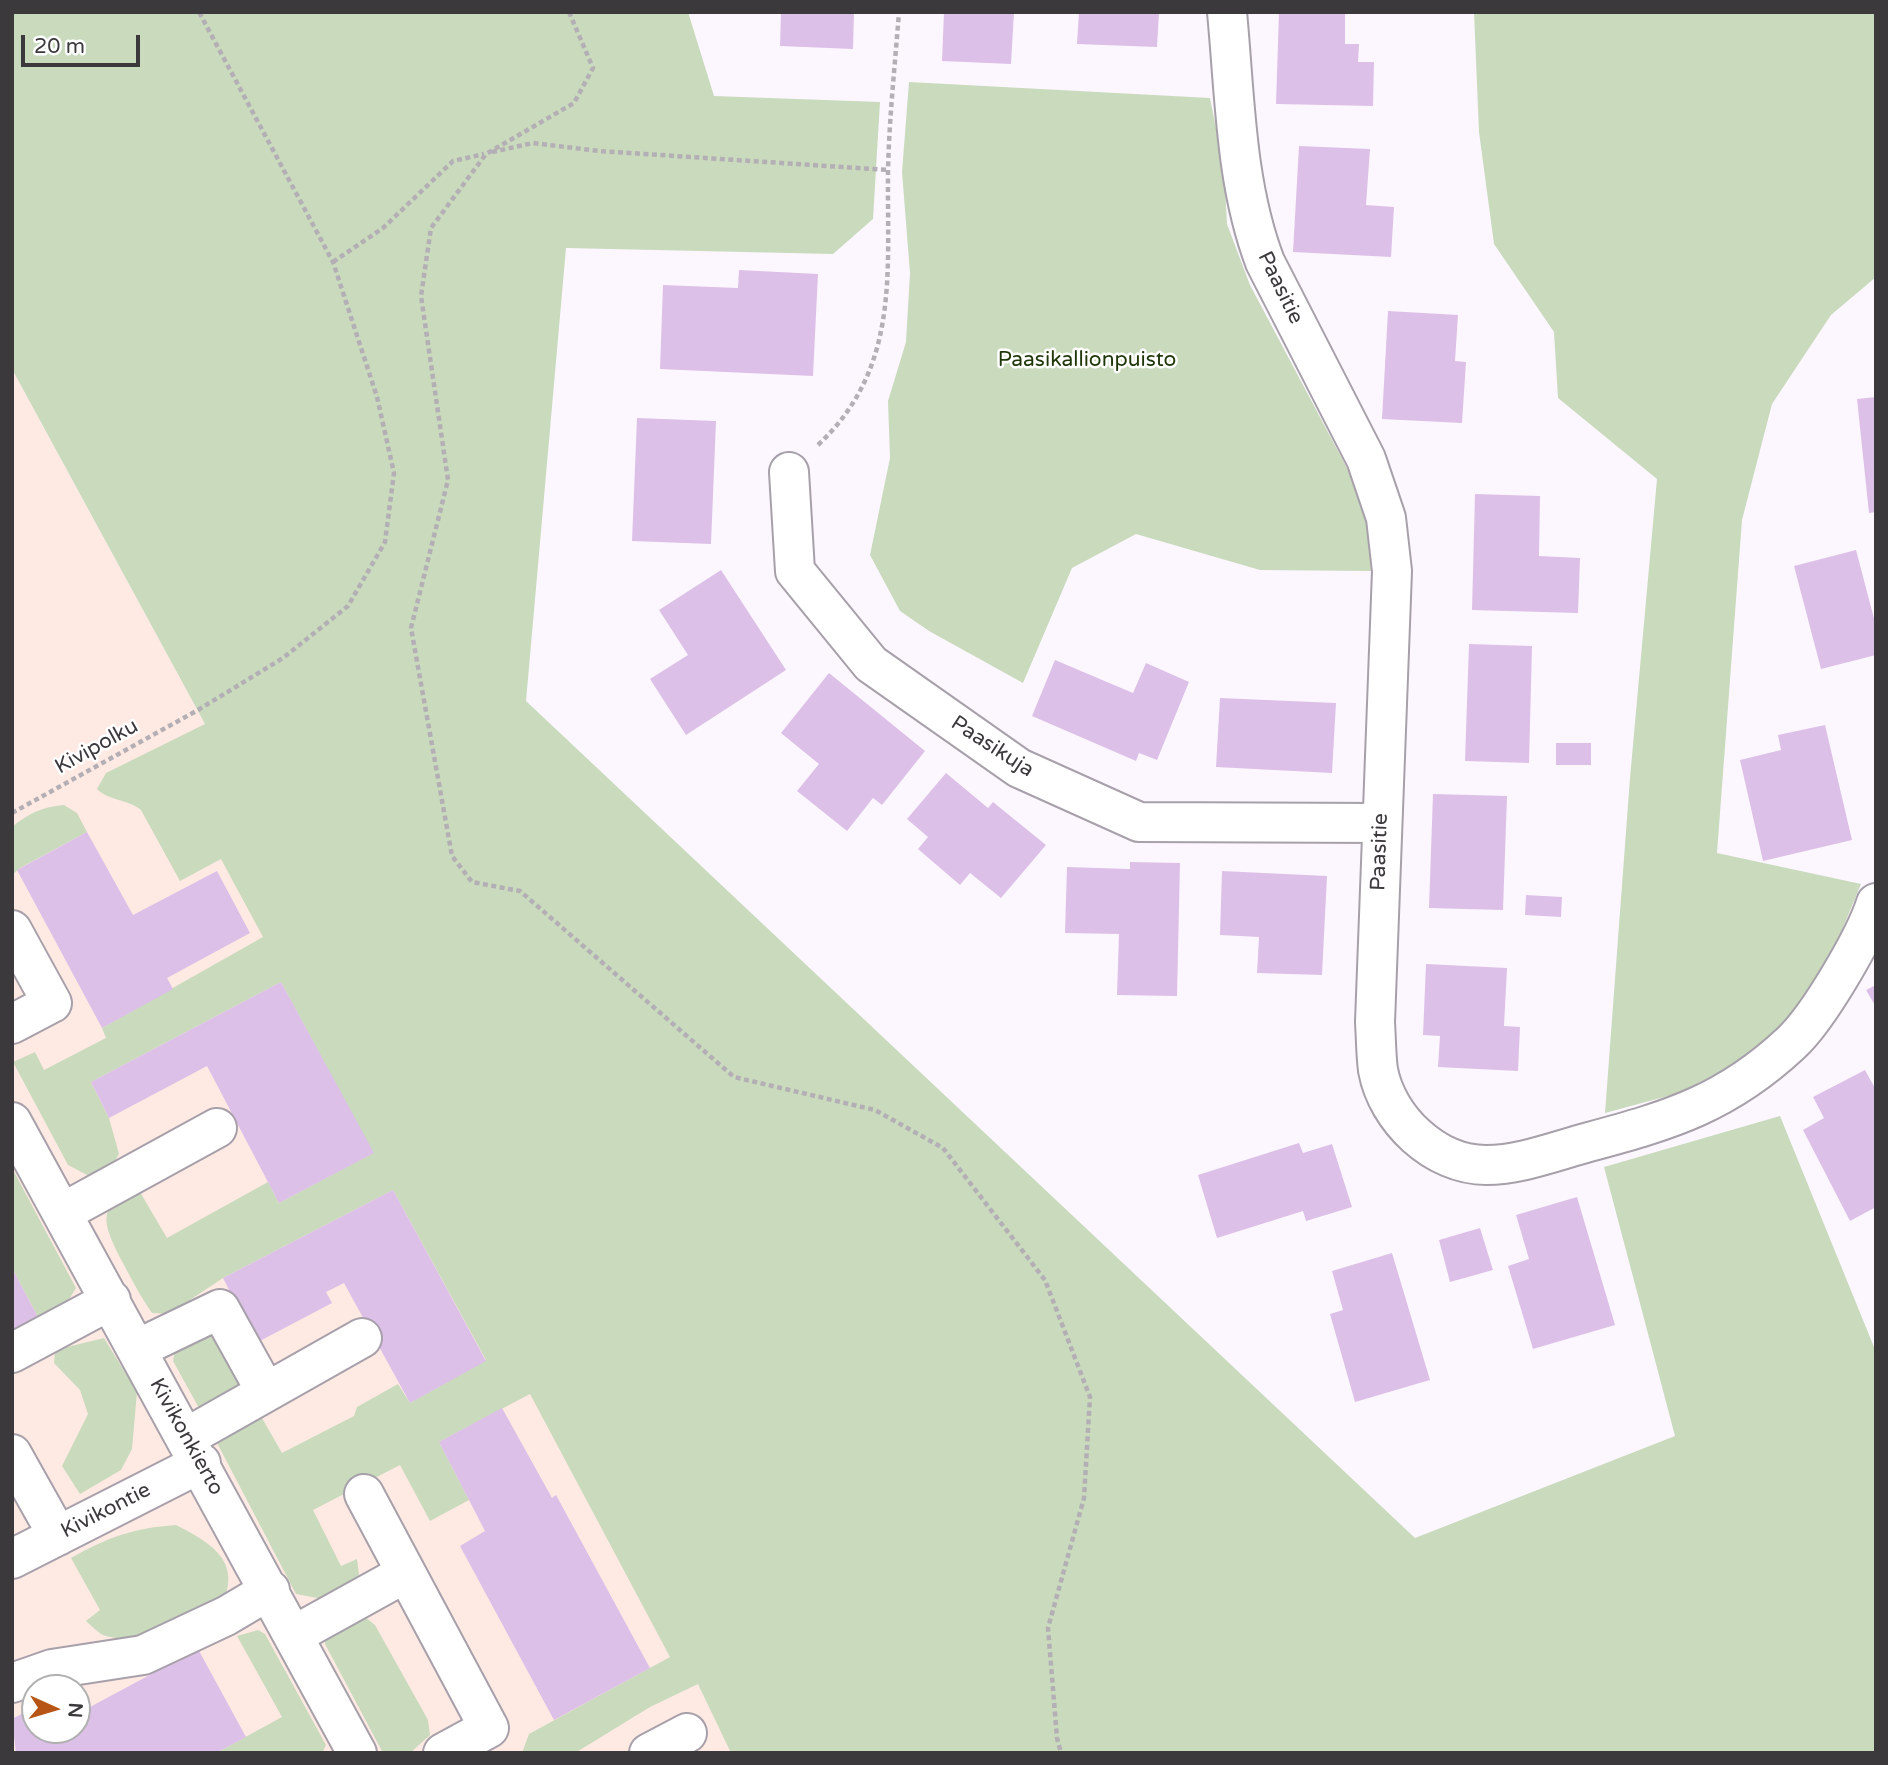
<!DOCTYPE html>
<html>
<head>
<meta charset="utf-8">
<style>
	body { margin:0 }
	#map { position:relative; width:1888px; height:1765px; overflow:hidden; background:#fcf7fe; font-family:"Varela Round",sans-serif }
	canvas { display:block }
	.frame { position:absolute; inset:0; border:14px solid #3c393d; pointer-events:none }
	.north { position:absolute; left:21px; top:1674px; width:70px; height:70px; box-sizing:border-box; background:#fff; border:2px solid #b1b0b1; border-radius:50%; rotate:94deg; font-size:19px; font-weight:700; line-height:28px; text-align:center; color:#3c393d }
	.north::after { content:''; display:block; margin:auto; width:24px; height:32px; background:#b65515; clip-path:polygon(50% 0,100% 100%,50% 72%,0 100%) }
	.scale { position:absolute; left:21px; top:35px; width:119px; height:32px; box-sizing:border-box; border:4px solid #3c393d; border-top:0; padding-left:9px; font-size:21px; line-height:24px; white-space:nowrap; color:#3c393d; -webkit-text-stroke:5px #fff; paint-order:stroke }
</style>
</head>
<body>
<div id="map">
<canvas width="1888" height="1765"></canvas>
<div class="frame"></div>
<div class="north">N</div>
<div class="scale">20 m</div>
</div>
<script>
const ctx = document.querySelector('canvas').getContext('2d');
ctx.lineJoin = 'round';
function paint(path, color) { ctx.fillStyle = color; ctx.fill(path, 'evenodd'); }
function strokePath(path, color, width, dash) { ctx.strokeStyle = color; ctx.lineWidth = width; ctx.lineCap = dash ? 'butt' : 'round'; ctx.setLineDash(dash || []); ctx.stroke(path); }
function label(font, color, halo, rows, align = 'center') {
  ctx.font = font + ' "Varela Round",sans-serif'; ctx.lineWidth = 5; ctx.setLineDash([]); ctx.textBaseline = 'middle'; ctx.strokeStyle = halo; ctx.fillStyle = color; for (const [text, x, y, turn = 0] of rows) {
    ctx.save(); ctx.translate(x, y); ctx.rotate((+turn || 0) * Math.PI / 180); ctx.textAlign = isNaN(turn) ? turn : align; if (halo) ctx.strokeText(text, 0, 0); ctx.fillText(text, 0, 0); ctx.restore();
  }
}
paint(new Path2D(`
	M12 369 328 950 766 1753H12ZM35 1688H77V1730H35Z`), '#feeae3');
paint(new Path2D(`
	M12 12H688L714 96 880 102 873 219 833 254 566 248 526 701 1415 1538 1675 1436 1604 1167 1780 1116 1876 1352V1753H731L698 1684 650 1707 575 1753H522L529 1734 670 1657 530 1394 439 1442 469 1500 430 1521 400 1465 313 1510 341 1566 357 1559 359 1575 333 1601 296 1594 216 1441 258 1411 282 1453 354 1416 357 1407 398 1384 410 1403 486 1360 393 1190 223 1278 169 1314 152 1313C140 1296 131 1278 122 1261 105 1228 92 1202 140 1192L167 1238 268 1182 279 1203 373 1153 281 982 91 1082 109 1118 119 1154 113 1164 89 1176 68 1165 13 1062 35 1052 44 1070 106 1038 102 1028 263 937 221 859 180 881 141 810C128 799 109 801 97 789L106 773 205 724 12 369Z
	M1474 12H1876V277L1831 315 1772 404 1742 520 1717 853 1861 884 1835 947 1805 1000 1766 1048 1679 1093 1605 1113 1630 778 1657 479 1558 398 1554 332 1494 244 1479 132Z
	M909 82 1210 98 1224 168 1227 224 1250 285 1347 468 1368 527 1371 571 1260 570 1136 534 1072 568 1023 683 929 631 900 611 870 555 890 458 888 401 906 342 910 273 902 172Z
	M64 805 77 813 87 832 20 868 12 875V827C29 813 42 807 64 805Z
	M12 1168 76 1288 68 1301 40 1321 12 1268Z
	M208 1333 215 1335 243 1387 215 1404 199 1408 173 1361 175 1349Z
	M104 1338 137 1392 132 1449 121 1470 80 1494 62 1466 88 1414 80 1390 54 1363 55 1350Z
	M176 1525C205 1540 238 1557 226 1594 192 1612 144 1650 103 1635 97 1632 91 1625 86 1621L100 1610 71 1558C108 1537 134 1528 176 1525Z
	M365 1617 375 1625 428 1720 430 1735 410 1753H383L325 1644V1636Z
	M258 1630 265 1634 326 1745 322 1753H216L282 1717 237 1636Z`), '#c9dabd');
paint(new Path2D(`
	M781 12H854L853 49 780 46Z
	M944 12H1014L1011 64 942 61Z
	M1079 12H1159L1157 47 1077 44Z
	M1279 12H1345V44H1359L1358 62H1374L1373 106 1276 104Z
	M1299 146 1370 149 1366 205 1394 207 1391 257 1293 252Z
	M739 270 818 274 813 376 660 369 663 285 738 288Z
	M1388 311 1458 315 1455 361 1466 362 1462 423 1382 419Z
	M1876 397V512L1869 513 1857 399Z
	M637 418 716 421 711 544 632 541Z
	M1475 494 1540 496 1539 556 1580 558 1578 613 1472 610Z
	M1856 550 1876 626V655L1821 669 1794 566Z
	M721 570 786 670 686 735 650 679 688 655 659 610Z
	M1469 644 1532 646 1529 763 1465 761Z
	M1055 660 1133 693 1146 663 1189 682 1157 760 1139 753 1136 761 1032 716Z
	M829 673 925 751 882 805 873 798 847 831 797 791 819 764 781 733Z
	M1220 698 1336 703 1332 773 1216 767Z
	M1825 725 1852 840 1763 861 1740 760 1781 750 1778 735Z
	M1556 743H1591V765H1556Z
	M946 773 988 808 993 802 1046 845 1001 898 970 873 960 885 918 849 928 837 907 819Z
	M1433 794 1507 796 1503 910 1429 908Z
	M87 832 133 915 217 871 250 933 167 978 173 989 102 1028 17 870Z
	M1130 862 1180 863 1177 996 1117 995 1119 934 1065 933 1067 867 1130 869Z
	M1222 871 1327 876 1322 975 1257 973 1259 937 1220 935Z
	M1526 895 1562 897 1561 917 1525 915Z
	M1426 964 1507 968 1504 1026 1520 1027 1518 1071 1438 1067 1440 1036 1423 1035Z
	M281 982 374 1153 279 1203 207 1066 109 1118 91 1082Z
	M1876 985V1007L1866 990Z
	M1865 1070 1876 1090V1207L1850 1221 1803 1130 1824 1118 1813 1097Z
	M1299 1143 1303 1153 1332 1144 1352 1207 1306 1221 1303 1211 1217 1238 1198 1175Z
	M393 1190 486 1361 410 1403 344 1283 326 1292 332 1303 256 1343 223 1278Z
	M1577 1197 1615 1325 1533 1349 1508 1266 1529 1259 1516 1215Z
	M1480 1228 1493 1270 1450 1282 1439 1240Z
	M1392 1253 1430 1380 1355 1402 1330 1314 1343 1310 1332 1271Z
	M12 1268 40 1321 12 1335Z
	M502 1408 552 1498 556 1495 650 1668 554 1720 460 1546 485 1531 439 1442Z
	M198 1649 246 1737 216 1753H16L12 1719 35 1707V1730H77V1714Z`), '#ddc0e8');
const minor = new Path2D(`
	M1227 12C1235 95 1235 183 1265 262L1366 459 1386 518 1392 571 1375 1022C1376 1038 1376 1055 1378 1070 1387 1119 1435 1165 1486 1165 1520 1165 1556 1151 1589 1142 1671 1120 1727 1103 1791 1043 1818 1018 1865 938 1876 903
	M789 472 795 571 871 664 1019 768 1139 822 1381 823
	M12 930 52 1003 12 1024
	M12 1122 357 1753
	M62 1213 217 1128
	M137 1349 220 1309 266 1392
	M12 1353 111 1300
	M187 1437 362 1338
	M12 1454 58 1536
	M364 1494 489 1728 443 1753
	M12 1559 201 1463
	M294 1635 406 1573
	M12 1683 52 1669 143 1655 226 1616 270 1590
	M649 1753 687 1733`);
strokePath(minor, '#a7a0aa', 42);
strokePath(new Path2D(`
	M569 12 593 68 574 103 486 154 431 228 421 296 448 480 411 628 452 856 472 882 520 891 734 1077 875 1110 943 1148 1045 1280 1090 1397 1084 1498 1048 1628 1057 1738 1061 1753
	M492 152 533 143 599 151 888 170
	M333 262 383 228 453 161 484 154
	M818 445C900 368 887 274 888 172 889 119 895 65 899 12
	M12 813 198 710 283 658 348 606 385 542 394 473 377 397 333 262 199 12`), '#b4afb5', 4.5, [5, 3.5]);
strokePath(minor, '#fff', 38);
label('21px', '#3c393d', '#fff', [
	["Paasitie",1280,288,64],
	["Kivipolku",97,747,-29],
	["Paasikuja",992,747,33],
	["Paasitie",1380,852,-88],
	["Kivikonkierto",186,1437,61],
	["Kivikontie",106,1511,-27]
]);
label('21px', '#1f3609', '#fff', [
	["Paasikallionpuisto",1087,360]
]);
</script>
</body>
</html>
